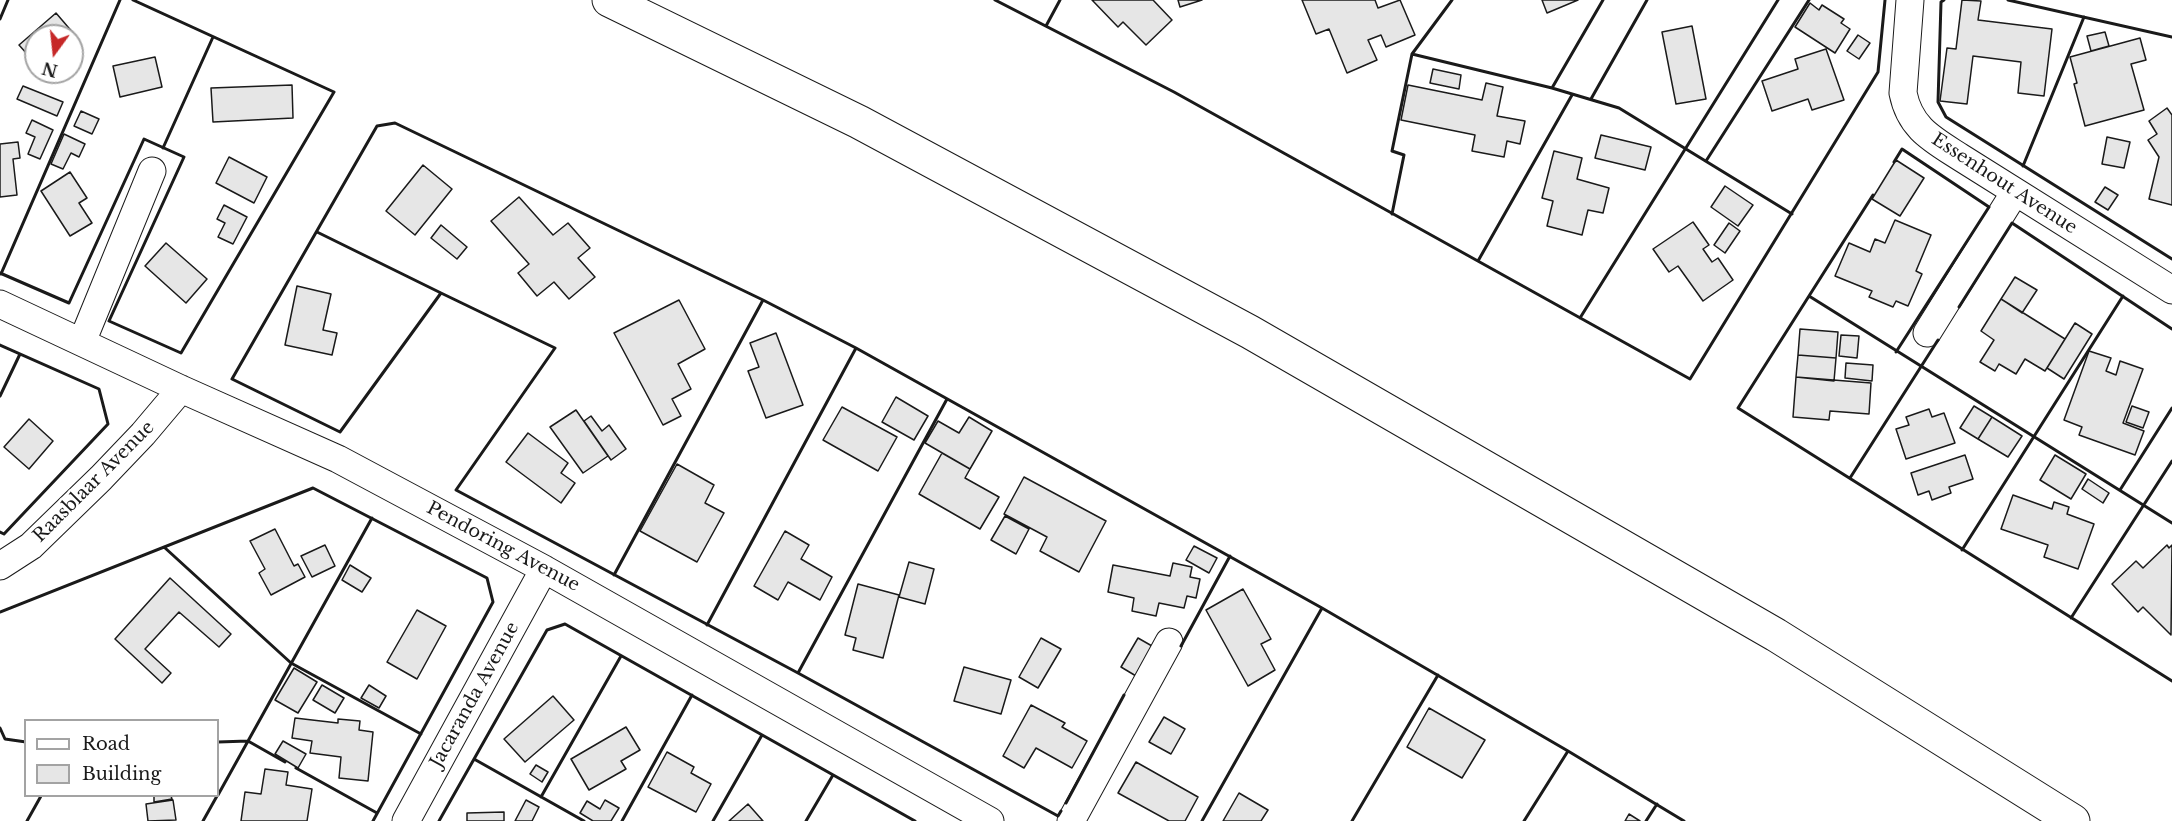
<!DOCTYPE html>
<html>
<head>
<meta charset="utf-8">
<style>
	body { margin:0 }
	#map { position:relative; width:2172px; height:821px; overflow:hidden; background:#fff; font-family:"Libre Baskerville",serif }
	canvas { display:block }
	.legend { position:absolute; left:24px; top:719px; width:195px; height:78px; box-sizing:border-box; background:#fff; border:2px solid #a3a3a3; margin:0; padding:8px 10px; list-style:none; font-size:18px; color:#1a1a1a }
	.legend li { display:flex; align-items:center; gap:12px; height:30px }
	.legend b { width:30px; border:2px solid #a3a3a3 }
	.north { position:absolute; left:24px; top:24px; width:60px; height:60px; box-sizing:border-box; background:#fff; border:2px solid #a3a3a3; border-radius:50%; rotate:195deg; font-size:16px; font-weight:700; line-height:24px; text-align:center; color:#1a1a1a }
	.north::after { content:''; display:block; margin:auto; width:21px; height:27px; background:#c62828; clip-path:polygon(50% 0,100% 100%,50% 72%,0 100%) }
</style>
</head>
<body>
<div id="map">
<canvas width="2172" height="821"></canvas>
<ul class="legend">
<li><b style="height:8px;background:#fff"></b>Road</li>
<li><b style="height:16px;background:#e6e6e6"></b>Building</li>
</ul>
<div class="north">N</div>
</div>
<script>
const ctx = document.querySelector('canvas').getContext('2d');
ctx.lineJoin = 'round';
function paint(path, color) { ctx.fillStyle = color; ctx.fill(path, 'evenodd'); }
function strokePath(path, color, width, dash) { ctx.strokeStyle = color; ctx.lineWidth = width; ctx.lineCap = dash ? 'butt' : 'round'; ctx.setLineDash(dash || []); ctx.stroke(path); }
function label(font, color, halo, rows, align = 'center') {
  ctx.font = font + ' "Libre Baskerville",serif'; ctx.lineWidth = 4.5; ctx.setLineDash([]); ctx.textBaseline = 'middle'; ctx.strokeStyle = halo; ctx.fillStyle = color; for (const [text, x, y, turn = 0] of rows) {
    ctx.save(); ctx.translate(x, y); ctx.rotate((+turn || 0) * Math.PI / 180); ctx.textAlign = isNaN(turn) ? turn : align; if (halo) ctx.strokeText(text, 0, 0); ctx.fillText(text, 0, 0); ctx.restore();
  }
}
const building = new Path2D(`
	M1092 0H1153L1172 20 1146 45 1123 22 1118 27Z
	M1178 0H1202L1180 7Z
	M1302 0H1375L1378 8 1400 0 1415 35 1386 47 1381 35 1368 40 1377 60 1347 73 1329 29 1316 34Z
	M1542 0H1578L1547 13Z
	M1962 0 1981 1 1978 20 2052 29 2044 96 2018 93 2021 62 1973 56 1967 104 1940 101 1947 48 1956 49Z
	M1810 3 1819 10 1822 5 1844 19 1841 23 1850 29 1835 53 1795 27Z
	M56 13 74 34 71 36H36V64L19 45Z
	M1692 26 1706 99 1676 104 1662 32Z
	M2105 32 2109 46 2091 51 2087 36Z
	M1858 35 1870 43 1859 59 1847 51Z
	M2140 38 2146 60 2131 64 2144 110 2085 126 2074 84 2077 83 2070 57Z
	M1826 49 1844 100 1812 110 1808 99 1772 111 1762 81 1798 69 1795 59Z
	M155 57 162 87 120 97 113 66Z
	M1433 69 1461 75 1459 89 1430 83Z
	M1486 83 1503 87 1497 116 1525 121 1520 144 1507 141 1504 157 1472 151 1475 135 1401 120 1408 85 1482 100Z
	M292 85 293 118 213 122 211 88Z
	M23 86 63 102 57 116 17 99Z
	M2167 108 2172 115V205L2149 199 2159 157 2148 140 2157 134 2149 121Z
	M81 111 99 119 92 134 74 126Z
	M32 120 53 130 40 159 28 154 35 137 26 133Z
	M64 134 85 144 79 157 71 153 63 169 51 164Z
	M1601 135 1651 147 1645 170 1595 158Z
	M2107 137 2130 142 2124 168 2102 164Z
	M18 142 20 158 13 159 17 195 0 197V144Z
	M1554 151 1582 158 1577 179 1609 188 1603 213 1588 210 1582 235 1547 226 1553 201 1542 198Z
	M229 157 267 177 254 203 216 183Z
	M1896 160 1924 178 1900 216 1872 199Z
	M423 165 452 189 415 235 386 211Z
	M70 172 87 198 79 203 92 223 70 236 41 191Z
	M1725 186 1753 205 1738 226 1711 207Z
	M2105 187 2118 195 2108 210 2095 202Z
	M519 197 553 235 568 223 590 248 578 258 595 277 569 299 554 282 537 296 518 273 529 264 491 221Z
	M224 205 247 217 233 244 218 237 225 223 217 219Z
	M1895 220 1931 235 1916 271 1922 274 1908 306 1896 301 1893 307 1869 297 1872 291 1835 276 1849 243 1870 252 1875 239 1885 243Z
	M1693 222 1709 245 1703 249 1712 262 1718 258 1733 280 1703 301 1678 266 1669 272 1653 249Z
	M1729 223 1740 231 1725 253 1714 245Z
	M441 225 467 247 457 259 431 238Z
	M166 243 207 279 186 303 145 266Z
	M2015 277 2037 290 2022 313 2001 299Z
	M297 286 331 294 323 330 337 333 332 355 285 345Z
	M2001 299 2065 339 2045 371 2025 359 2016 374 1999 364 1995 371 1980 362 1994 340 1981 331Z
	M679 300 705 349 678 364 691 389 672 399 681 416 663 425 614 333Z
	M2075 323 2092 334 2064 379 2047 368Z
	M1800 329 1838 332 1836 358 1798 355Z
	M776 333 803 405 766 418 748 371 759 367 750 343Z
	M1841 335 1859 336 1857 358 1839 356Z
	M2089 351 2111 358 2106 371 2116 375 2120 361 2143 369 2123 423 2144 431 2135 455 2079 435 2082 427 2064 420Z
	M1798 355 1836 358 1834 381 1796 377Z
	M1846 363 1873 365 1872 381 1845 378Z
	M1796 377 1871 383 1869 414 1830 411 1829 420 1793 417Z
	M896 397 928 416 914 440 882 422Z
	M1974 406 1992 417 1978 439 1960 428Z
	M2132 406 2149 412 2143 428 2126 422Z
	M842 407 897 437 878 471 823 440Z
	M1929 409 1932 417 1944 413 1955 443 1906 459 1896 429 1909 425 1906 417Z
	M576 410 608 456 583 473 550 427Z
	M591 416 602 431 609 425 626 449 611 460 584 421Z
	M969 417 992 431 970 469 925 443 938 421 959 433Z
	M1992 417 2022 436 2008 457 1978 439Z
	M29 419 53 441 29 469 4 447Z
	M528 433 568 463 561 473 575 483 561 503 506 462Z
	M942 453 970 469 965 478 999 497 980 529 919 494Z
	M1965 455 1973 479 1949 487 1951 493 1932 500 1929 491 1918 495 1911 473Z
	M2055 455 2086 474 2071 499 2040 480Z
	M677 464 714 485 705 503 724 513 697 562 640 531Z
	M1024 477 1106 521 1079 572 1040 551 1047 537 1004 514Z
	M2088 479 2109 493 2103 503 2082 489Z
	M2013 495 2052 509 2054 502 2069 507 2067 514 2094 524 2078 569 2044 557 2048 545 2001 529Z
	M1005 516 1029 529 1016 554 991 540Z
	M275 529 294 566 298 564 305 577 271 595 259 573 265 569 250 541Z
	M785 531 809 545 801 559 832 577 820 600 788 582 778 600 754 586Z
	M325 545 335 566 312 577 301 556Z
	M2167 545 2169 548 2172 545 2171 635 2143 607 2138 612 2112 584 2136 561 2143 568Z
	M1194 546 1217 558 1209 573 1186 560Z
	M909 562 934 569 925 604 899 597Z
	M1173 563 1192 567 1190 577 1200 579 1196 598 1187 596 1184 608 1159 603 1156 616 1132 611 1134 598 1108 592 1113 565 1170 576Z
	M350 565 371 578 362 592 342 580Z
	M170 578 231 634 219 647 179 612 145 649 171 673 162 683 115 639Z
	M858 584 899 595 883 658 853 650 856 638 845 635Z
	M1243 589 1271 639 1261 644 1275 670 1248 686 1206 610Z
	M417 610 446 626 417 679 387 662Z
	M1041 638 1061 649 1038 688 1019 677Z
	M1138 638 1152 646 1136 676 1121 667Z
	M964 667 1011 680 1001 714 954 701Z
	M294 668 317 682 298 713 275 700Z
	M322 685 344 698 335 713 313 700Z
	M369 685 386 696 379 708 361 698Z
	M553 696 574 720 525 762 504 739Z
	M1031 705 1065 723 1062 727 1087 741 1072 768 1036 748 1024 768 1003 756Z
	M1429 708 1485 740 1462 778 1407 747Z
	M1164 717 1185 729 1171 754 1149 742Z
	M295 718 338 723V719L360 721 359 730 373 732 368 781 339 778 341 757 310 753 312 741 292 738Z
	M626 727 640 750 621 761 626 769 589 790 571 759Z
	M283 741 306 754 298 768 275 754Z
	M667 752 694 767 691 773 711 784 696 812 648 787Z
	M1136 762 1198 797 1185 821H1169L1118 793Z
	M536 765 548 772 542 782 530 774Z
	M265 769 288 772 286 785 312 789 307 821H241L245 792 261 794Z
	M1239 793 1268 810 1261 821H1223Z
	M154 796H171L172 799 154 802Z
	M173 800 176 820 148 821 146 804Z
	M526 800 539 807 532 821H515Z
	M605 800 619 808 611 821H593L580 813 587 801 600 809Z
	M748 804 763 821H729Z
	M504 812V821H467V813Z
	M1629 814 1640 821H1625Z`);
paint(building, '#e6e6e6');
strokePath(building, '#1a1a1a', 1.5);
const minor = new Path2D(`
	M1910 0 1903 93C1910 128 1932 139 1960 157L2172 290
	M0 304 181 389 338 459 544 569 990 821
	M1927 333 2015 192
	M82 342 152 171
	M0 566 31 546 101 478 143 434 181 389
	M406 821 544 569
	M1071 821 1169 642`);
const highway = new Path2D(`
	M609 0 859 122 1250 332 1776 635 2073 821`);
strokePath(minor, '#1a1a1a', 29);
strokePath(highway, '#1a1a1a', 35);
strokePath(minor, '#fff', 27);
strokePath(highway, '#fff', 33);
strokePath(new Path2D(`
	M995 0 1174 92 1690 379 1878 72 1885 0
	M1944 0 1941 2 1938 102 1946 117 2172 259
	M2008 0 2172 37
	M0 19 8 0
	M1046 26 1060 0
	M1412 54 1552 88 1619 108 1792 214
	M1552 88 1603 0
	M1591 99 1647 0
	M163 148 213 37
	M1706 161 1809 0
	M1894 162 1902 149 1989 207 1896 352
	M2023 166 2084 17
	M1873 195 1738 408 2172 681
	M1392 214 1404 155 1392 151 1412 54 1452 0
	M317 232 441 293 340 432 232 379 377 126 395 123 763 300 856 348 1322 608 1568 751 1684 821
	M1478 261 1572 95
	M0 273 69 303 144 139 184 157 109 321 181 353 334 92 133 0
	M1 274 120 0
	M441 293 555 348 456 490 798 673 1058 816 1061 811
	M1809 296 2172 523
	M1959 307 2012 223 2172 329
	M1580 318 1778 0
	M0 345 99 389 108 424 4 534 0 532
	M0 396 20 354
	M1850 478 1938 340
	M2120 490 2172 408
	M164 547 291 663 421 734
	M1962 550 2123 296
	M614 575 763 300
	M0 612 313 488 487 578 493 602 373 821
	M2071 618 2172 461
	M707 625 856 348
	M1181 646 1230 556
	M798 673 947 399
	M0 728 5 739 26 742
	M218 742 248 741 285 762
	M474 759 584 821
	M296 768 377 813
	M218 795 372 518
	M541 797 621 656
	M1066 803 1124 695
	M27 821 41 796
	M203 821 217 796
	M439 821 547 630 565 624 915 821
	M622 821 692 695
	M713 821 762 735
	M806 821 833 775
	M1202 821 1322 608
	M1352 821 1438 675
	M1524 821 1568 751
	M1646 821 1657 804`), '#1a1a1a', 3);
label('18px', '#1a1a1a', '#fff', [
	["Essenhout Avenue",2004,184,33],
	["Raasblaar Avenue",94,482,-45],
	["Pendoring Avenue",503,547,28],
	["Jacaranda Avenue",475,695,-61]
]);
</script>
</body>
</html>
